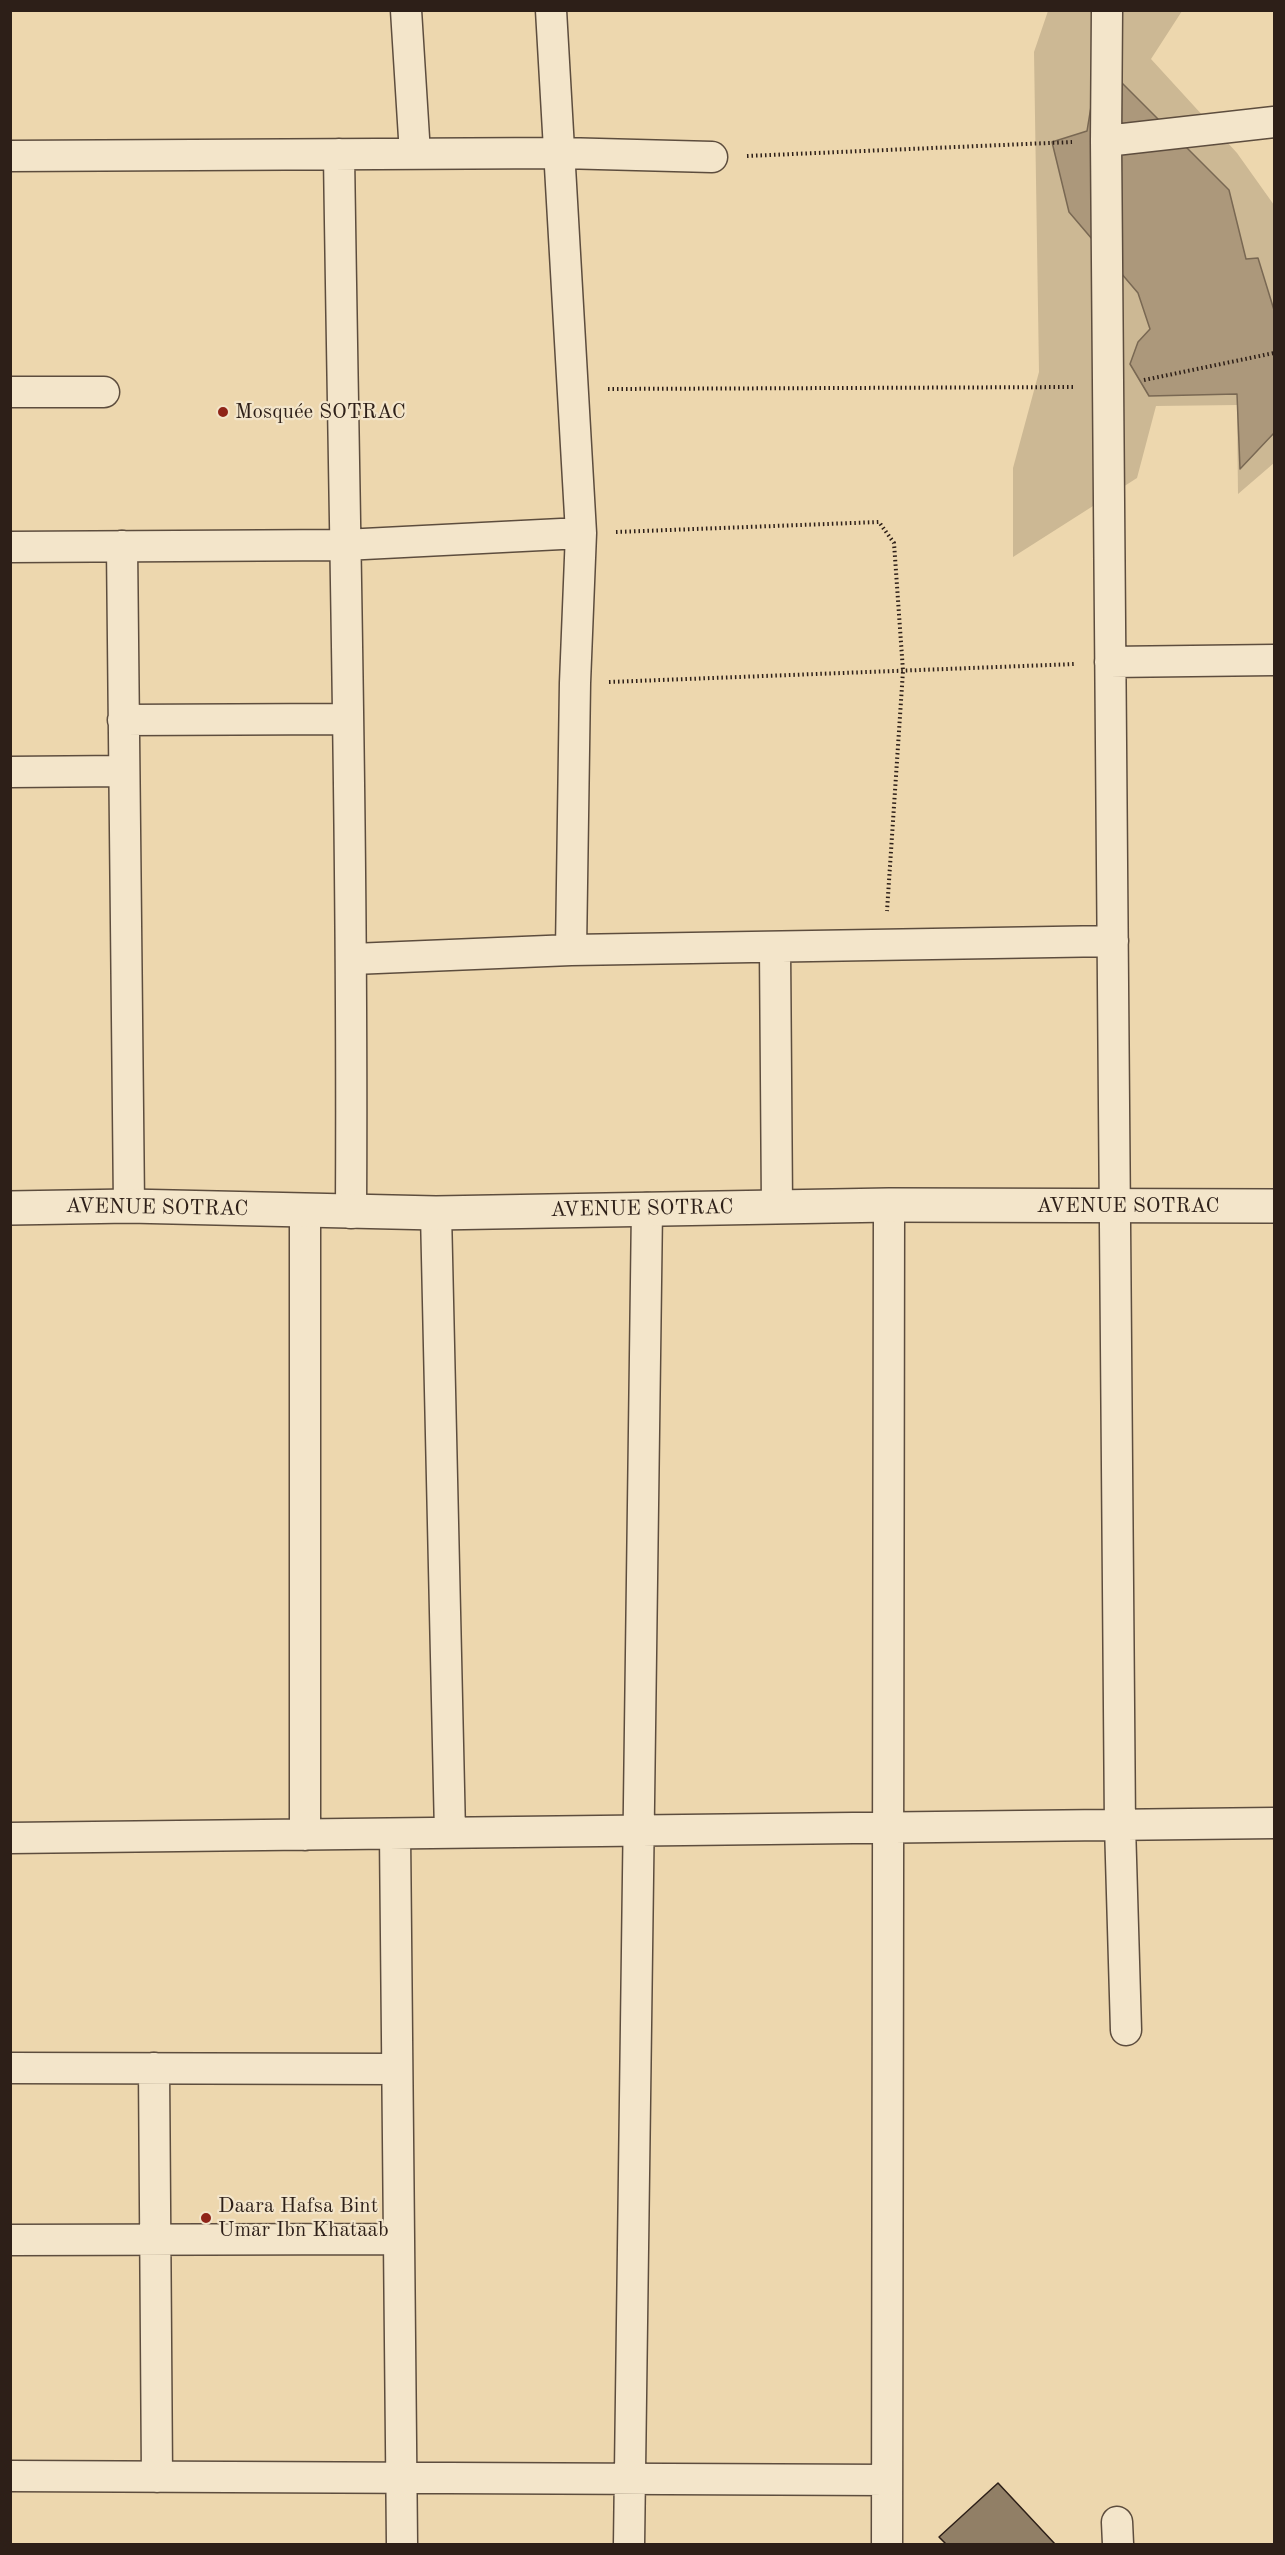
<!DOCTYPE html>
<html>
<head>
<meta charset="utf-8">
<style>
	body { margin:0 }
	#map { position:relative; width:1285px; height:2555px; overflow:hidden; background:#edd7ae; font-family:"Old Standard TT",serif }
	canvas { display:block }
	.frame { position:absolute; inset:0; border:12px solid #2d1f18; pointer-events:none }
</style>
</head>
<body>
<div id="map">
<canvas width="1285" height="2555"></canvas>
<div class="frame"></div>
</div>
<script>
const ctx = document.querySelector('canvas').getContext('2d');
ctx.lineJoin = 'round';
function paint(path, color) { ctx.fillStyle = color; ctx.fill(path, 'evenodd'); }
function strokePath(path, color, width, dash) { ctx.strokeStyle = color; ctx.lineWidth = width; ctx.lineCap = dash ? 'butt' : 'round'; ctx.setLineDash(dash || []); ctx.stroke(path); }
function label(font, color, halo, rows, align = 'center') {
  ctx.font = font + ' "Old Standard TT",serif'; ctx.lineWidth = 4.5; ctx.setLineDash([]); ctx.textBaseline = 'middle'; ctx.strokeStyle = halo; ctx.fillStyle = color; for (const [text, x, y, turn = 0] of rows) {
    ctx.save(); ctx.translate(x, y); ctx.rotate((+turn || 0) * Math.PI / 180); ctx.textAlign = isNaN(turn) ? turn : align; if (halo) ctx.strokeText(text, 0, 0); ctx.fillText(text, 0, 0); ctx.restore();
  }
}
paint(new Path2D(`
	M1048 11H1182L1151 59 1237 153 1274 205V463L1238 494 1237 405 1156 406 1137 478 1013 557V468L1039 372 1034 52Z`), '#ccb894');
const water = new Path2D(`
	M1119 80 1229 190 1246 259 1258 258 1274 310V433L1240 469 1237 394 1149 396 1130 364 1138 342 1150 329 1138 293 1069 212 1052 142 1087 131 1094 88Z`);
paint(water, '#ac987b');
strokePath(water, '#796853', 1.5);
const building = new Path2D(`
	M998 2483 1055 2544H946L939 2537Z`);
paint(building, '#917f66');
strokePath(building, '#2d1f18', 1.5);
const minor = new Path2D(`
	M406 10 415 154
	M551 10 581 533 575 683 571 950
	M1107 10 1106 141 1120 1825 1126 2030
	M1106 141 1274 122
	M339 154C344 507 353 860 351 1213
	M10 156 561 153 712 157
	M10 392H104
	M122 546 129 1206
	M10 547 344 545 581 533
	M1110 662 1274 660
	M123 720 346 719
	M10 772 124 771
	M775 949 777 1207
	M353 959 571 950 1113 941
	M436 1213 450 1833
	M395 1834 402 2544
	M305 1835V1211
	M10 1838 1274 1823
	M10 2068 397 2069
	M154 2068 157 2477
	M10 2240 399 2239
	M10 2476 887 2480
	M1117 2522 1118 2544
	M629 2544 647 1208
	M887 2544 889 1205`);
const tertiary = new Path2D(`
	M10 1208 129 1206 436 1213 889 1205 1274 1206`);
strokePath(minor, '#5d4d3e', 33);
strokePath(tertiary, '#5d4d3e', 36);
strokePath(new Path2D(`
	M747 156 1072 142
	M1144 380 1274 353
	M608 389 1074 387
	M616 532 879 522 894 543 903 671 887 911
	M609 682 1075 664`), '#2d1f18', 4, [1.5, 3]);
strokePath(minor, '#f3e5ca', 30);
strokePath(tertiary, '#f3e5ca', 33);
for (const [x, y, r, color] of [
	[223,412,6,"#8f2418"],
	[206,2218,6,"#8f2418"]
]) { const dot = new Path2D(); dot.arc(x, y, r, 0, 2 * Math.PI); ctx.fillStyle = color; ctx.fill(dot); strokePath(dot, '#f3e5ca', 2); }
label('21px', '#2d1f18', '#f3e5ca', [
	["Mosquée SOTRAC",235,412],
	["Daara Hafsa Bint",218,2206],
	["Umar Ibn Khataab",218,2230]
], 'left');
label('21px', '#2d1f18', '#f3e5ca', [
	["AVENUE SOTRAC",1128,1206],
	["AVENUE SOTRAC",157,1208,1],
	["AVENUE SOTRAC",642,1209,-1]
]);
</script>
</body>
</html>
